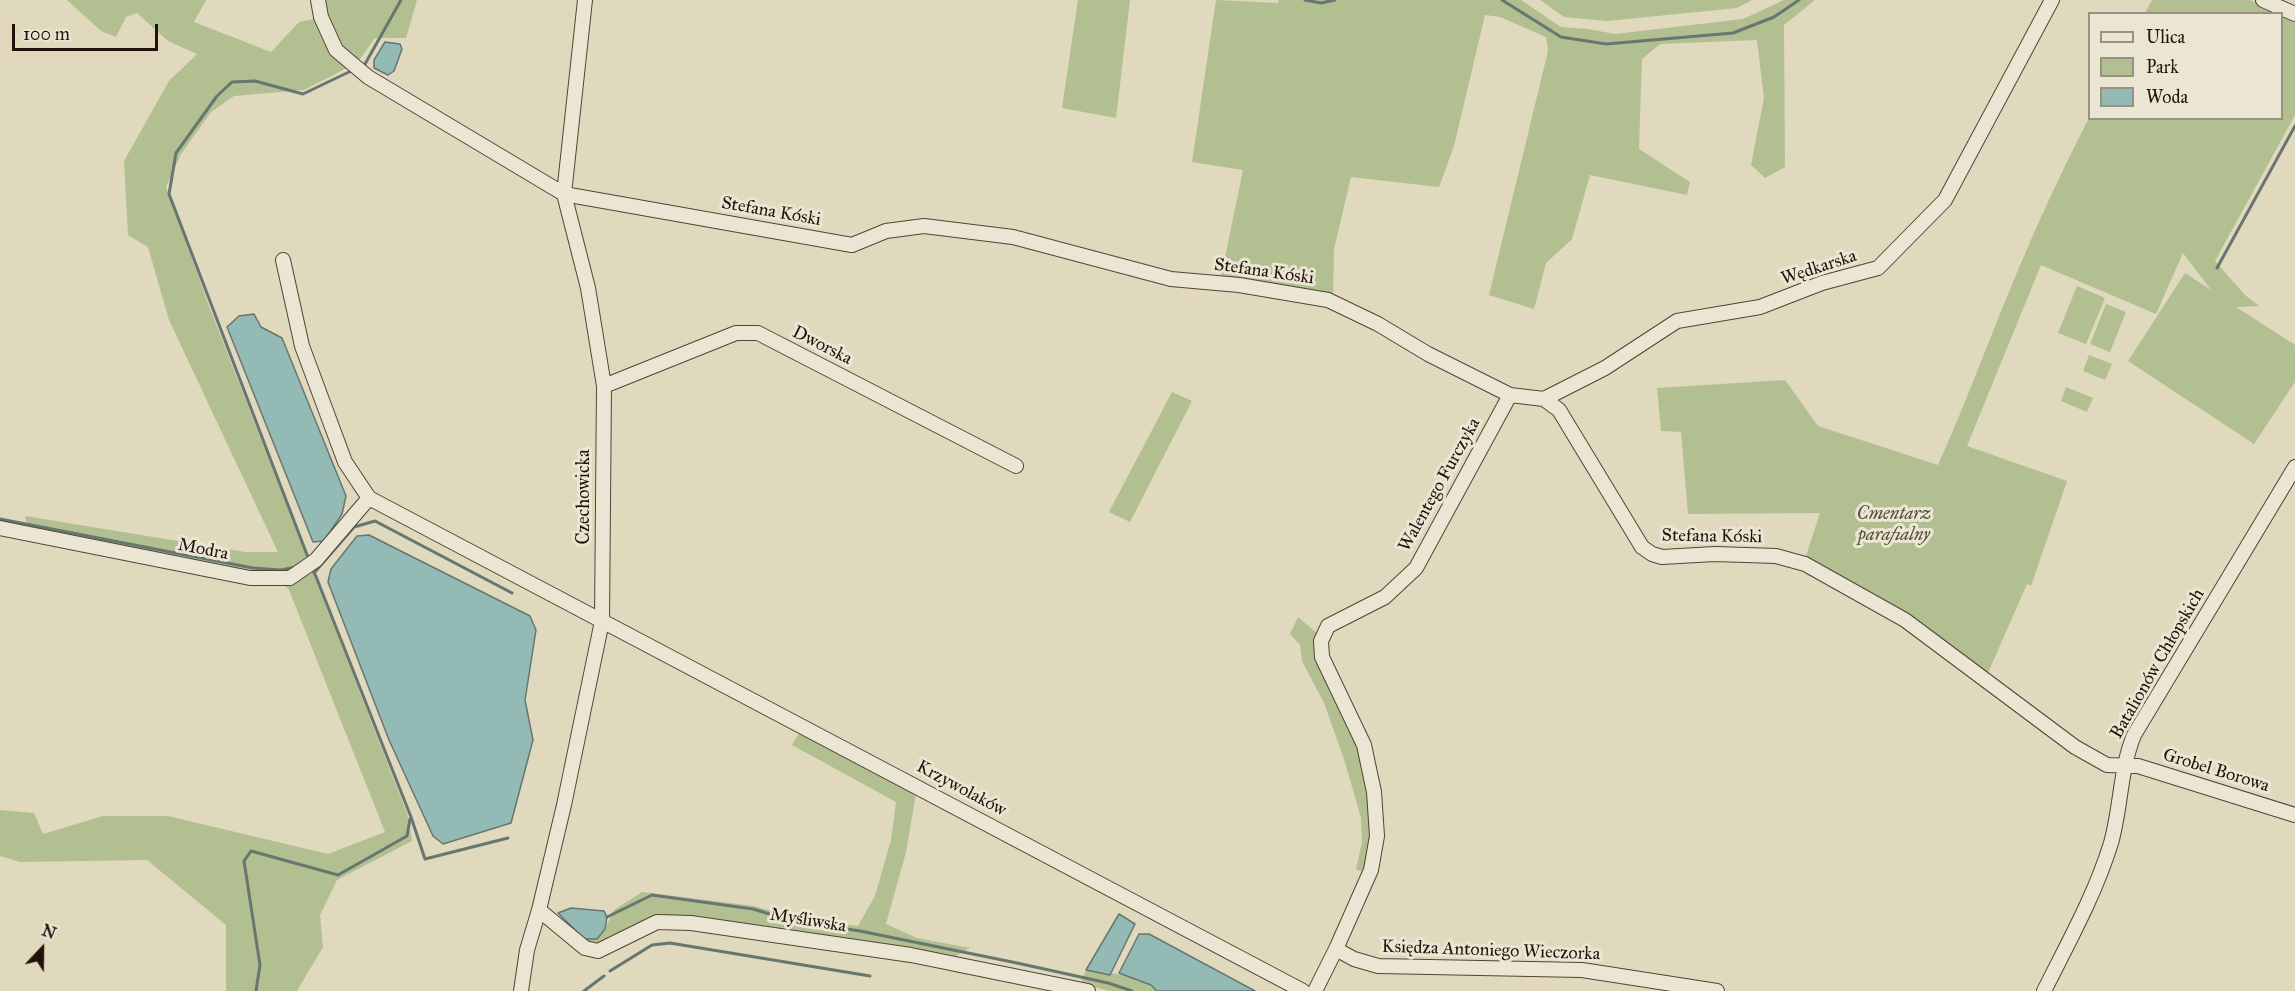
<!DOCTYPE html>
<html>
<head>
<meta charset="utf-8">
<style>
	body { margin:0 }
	#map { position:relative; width:2295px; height:991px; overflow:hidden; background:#e0d9bd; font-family:"IM FELL Great Primer",serif }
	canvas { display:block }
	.legend { position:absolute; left:2088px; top:12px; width:195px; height:108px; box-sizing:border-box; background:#ebe6d4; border:2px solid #9b9183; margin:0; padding:8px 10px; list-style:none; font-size:18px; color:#241109 }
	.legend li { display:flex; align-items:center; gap:12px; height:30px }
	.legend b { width:30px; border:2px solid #9b9183 }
	.north { position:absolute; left:12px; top:919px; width:60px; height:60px; -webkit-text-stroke:4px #ebe6d4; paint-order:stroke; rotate:22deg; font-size:16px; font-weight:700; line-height:24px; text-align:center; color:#241109 }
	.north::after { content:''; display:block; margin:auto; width:21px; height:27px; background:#241109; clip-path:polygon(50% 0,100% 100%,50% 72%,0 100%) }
	.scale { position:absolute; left:12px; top:24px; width:146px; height:27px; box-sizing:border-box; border:3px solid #241109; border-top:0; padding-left:8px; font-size:18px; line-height:21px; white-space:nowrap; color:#241109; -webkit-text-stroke:4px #ebe6d4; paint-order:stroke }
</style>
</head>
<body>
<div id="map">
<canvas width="2295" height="991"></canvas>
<ul class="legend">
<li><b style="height:8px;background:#ebe6d4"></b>Ulica</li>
<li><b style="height:16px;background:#b2bf91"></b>Park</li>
<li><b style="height:16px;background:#94bab5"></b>Woda</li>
</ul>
<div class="north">N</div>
<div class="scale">100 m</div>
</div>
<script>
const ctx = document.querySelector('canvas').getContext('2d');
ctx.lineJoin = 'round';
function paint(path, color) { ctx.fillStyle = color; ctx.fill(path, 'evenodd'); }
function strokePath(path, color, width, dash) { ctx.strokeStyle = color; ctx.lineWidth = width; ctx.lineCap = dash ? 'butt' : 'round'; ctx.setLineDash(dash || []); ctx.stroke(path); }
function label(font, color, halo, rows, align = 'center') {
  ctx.font = font + ' "IM FELL Great Primer",serif'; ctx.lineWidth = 6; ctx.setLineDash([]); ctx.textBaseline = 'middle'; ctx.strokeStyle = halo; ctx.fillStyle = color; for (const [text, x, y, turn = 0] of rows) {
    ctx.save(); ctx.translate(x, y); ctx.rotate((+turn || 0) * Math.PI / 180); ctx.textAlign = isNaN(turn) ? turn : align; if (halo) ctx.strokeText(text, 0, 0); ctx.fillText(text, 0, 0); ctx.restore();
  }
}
paint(new Path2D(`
	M67 0H206L194 22 271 52 299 22 319 18 349 67 304 90 234 96 211 112 181 154 166 187 209 306 408 816 412 841 337 880 320 915 323 947 297 991H226V925L147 860 20 862 0 856V810L34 813 43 834 103 816H168L328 854 385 832 289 590 275 575H251L29 529 25 516 245 552H278L169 320 148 247 128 235 124 161 169 81 197 54 168 41 137 13 126 17 116 37 101 31Z
	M322 0H417L406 38H375L355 66 339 48Z
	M1078 0H1130L1116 118 1062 108Z
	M1216 0 1278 3 1279 0H1521L1561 27 1588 29 1615 34 1743 19 1784 0H1815L1784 25 1785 167 1765 178 1751 165 1764 98 1757 40 1660 44 1642 59 1639 149 1690 182 1687 195 1590 175 1572 239 1546 263 1534 309 1489 295 1548 51 1546 37 1500 17 1485 15 1454 146 1439 187 1351 177 1334 249 1333 297 1221 277 1243 170 1192 162Z
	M1540 0H1752L1737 8 1607 21 1564 17Z
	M2152 0H2250L2295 19V115L2215 261 2245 295 2259 306 2236 307 2295 345V382L2254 444 2128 361 2185 273 2211 290 2183 253 2156 314 2041 265 1967 446 2067 481 2031 586 2027 584 1988 673C1928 629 1873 592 1805 559L1820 513 1688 514 1681 432 1661 431 1657 388 1785 380 1818 426 1938 465C1961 414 1981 361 2002 309 2028 244 2057 180 2089 118H2282V14L2145 13Z
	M2077 286 2105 298 2086 344 2058 333Z
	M2106 304 2126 312 2110 352 2090 344Z
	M2089 355 2112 364 2105 380 2083 371Z
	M2066 387 2093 398 2087 412 2061 401Z
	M1172 392 1192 401 1130 522 1109 512Z
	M1298 617 1319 635 1358 746 1369 791 1374 833 1363 872 1356 869 1362 842 1361 818 1344 759 1324 703 1302 661 1300 645 1290 634Z
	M800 732 916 794 906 852 886 924 917 938 970 948 954 957 691 919 596 948 586 945 584 939H597L605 929 614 910 642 892 754 906 793 917 858 926 875 896 891 840 896 802 792 745Z
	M1086 970C1109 975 1139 972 1157 991H1109L1081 983Z`), '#b2bf91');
const water = new Path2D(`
	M385 42 400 44 402 49 394 71 388 75 374 68V60Z
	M254 314 261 327 282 338 346 496 342 514 324 541 313 542 227 327 239 316Z
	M369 535 530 616 536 630 525 700 533 740 511 823 443 844 433 836 389 740 328 582 331 569 357 536Z
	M571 908 604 911 607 917 605 929 597 939H584L558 913Z
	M1119 914 1135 924 1110 975 1086 970Z
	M1139 934H1149L1255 991H1157L1151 985 1119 973Z`);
paint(water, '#94bab5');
strokePath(water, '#677670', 1.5);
strokePath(new Path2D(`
	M1305 0 1321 3 1335 0
	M1502 0 1561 37 1606 44 1733 33 1774 17 1799 0
	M365 64 401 0
	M2217 268 2295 126
	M0 519 253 568 281 570 296 567
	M309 560 169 194 176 153 217 96 232 82 255 81 303 94 351 71
	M313 569 411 817 425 859 508 838
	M314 573 354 527 375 521 512 593
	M607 917 652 895 753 909 793 921 860 931 1017 963 1108 983 1132 991
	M610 971 652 945 670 943 870 976
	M256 991 260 965 244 861 251 851 338 875 407 836 410 819
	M584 991 604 976`), '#677670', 3);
const minor = new Path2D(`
	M318 0 321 17 336 50 368 77 564 194 852 245 886 231 924 226 1013 237 1171 279 1239 285 1328 300 1378 324 1428 354 1510 395 1544 399 1559 410 1642 547 1652 554 1662 557 1715 554 1776 556 1805 564 1905 620 2075 747 2107 765 2138 766 2295 815
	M2263 0 2295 14
	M283 260 302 346 345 462 369 498 1303 991
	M604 386 736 333H758L1016 466
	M1544 399 1605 368 1677 321 1760 307 1822 283 1878 268 1945 200 2052 0
	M0 528 250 578H290L316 560 369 498
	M539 910 585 948 598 951 657 922 691 923 911 955 1088 991
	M1336 949 1354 959 1378 966 1582 970 1717 991
	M521 991 527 950 539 910 564 805 602 621 604 386 588 288 564 194 585 0
	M1315 991 1336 949 1371 870 1377 836 1374 792 1364 745 1322 657 1321 641 1328 626 1385 597 1416 568 1510 395
	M2044 991C2068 943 2095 895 2111 843 2121 808 2120 769 2134 735L2295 467`);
strokePath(minor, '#534336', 16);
strokePath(minor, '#ebe6d4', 14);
label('18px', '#241109', '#ebe6d4', [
	["Stefana Kóski",771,212,10],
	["Wędkarska",1819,268,-18],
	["Stefana Kóski",1264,272,8],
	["Dworska",822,346,27],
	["Walentego Furczyka",1440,485,-61],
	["Czechowicka",585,497,-90],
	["Stefana Kóski",1712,537,1],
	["Modra",203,550,11],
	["Batalionów Chłopskich",2158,664,-60],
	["Grobel Borowa",2216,771,17],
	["Krzywolaków",961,789,28],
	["Myśliwska",808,921,9],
	["Księdza Antoniego Wieczorka",1491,951,2]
]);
label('italic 18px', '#564e39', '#ebe6d4', [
	["Cmentarz",1894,515],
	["parafialny",1894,536]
]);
</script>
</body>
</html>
